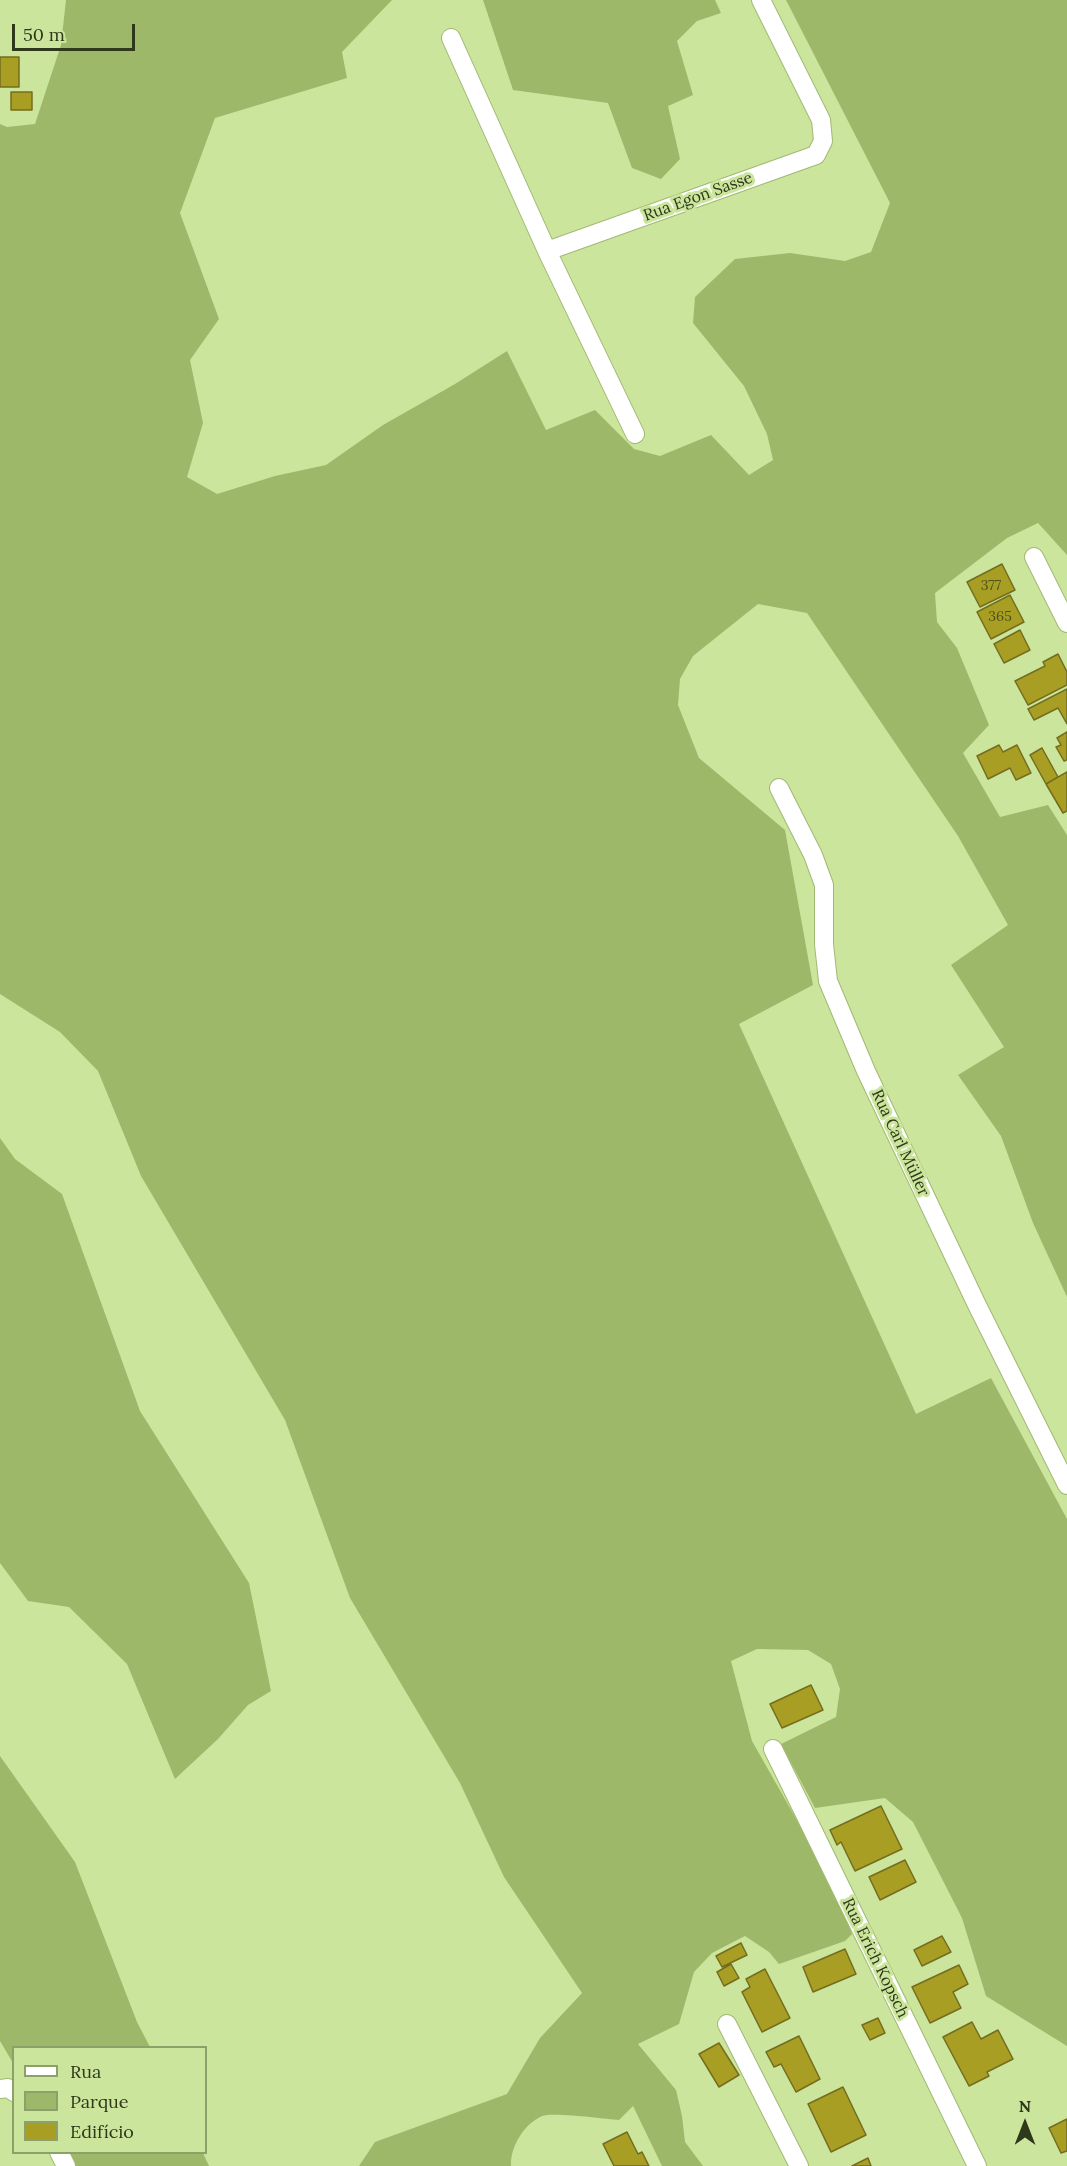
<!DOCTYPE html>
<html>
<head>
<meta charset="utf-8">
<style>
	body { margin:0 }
	#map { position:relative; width:1067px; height:2166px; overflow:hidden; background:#cbe59d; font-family:Lora,serif }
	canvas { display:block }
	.legend { position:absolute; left:12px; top:2046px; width:195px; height:108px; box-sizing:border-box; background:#cbe59d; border:2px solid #8ca069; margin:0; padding:8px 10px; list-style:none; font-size:18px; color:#2e381b }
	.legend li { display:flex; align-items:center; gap:12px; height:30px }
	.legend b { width:30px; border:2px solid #8ca069 }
	.north { position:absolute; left:995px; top:2094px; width:60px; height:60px; -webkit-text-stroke:4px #cbe59d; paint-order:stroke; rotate:0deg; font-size:16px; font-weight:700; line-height:24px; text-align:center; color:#2e381b }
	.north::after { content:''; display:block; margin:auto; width:21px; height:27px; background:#2e381b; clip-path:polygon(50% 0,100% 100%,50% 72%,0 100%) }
	.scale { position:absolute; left:12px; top:24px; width:123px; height:27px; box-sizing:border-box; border:3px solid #2e381b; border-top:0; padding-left:8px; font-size:18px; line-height:21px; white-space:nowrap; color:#2e381b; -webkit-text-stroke:4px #cbe59d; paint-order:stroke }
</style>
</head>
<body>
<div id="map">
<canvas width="1067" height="2166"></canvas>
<ul class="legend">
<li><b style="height:8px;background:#fff"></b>Rua</li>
<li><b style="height:16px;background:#9eb869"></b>Parque</li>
<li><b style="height:16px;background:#a89e24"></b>Edifício</li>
</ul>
<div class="north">N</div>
<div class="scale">50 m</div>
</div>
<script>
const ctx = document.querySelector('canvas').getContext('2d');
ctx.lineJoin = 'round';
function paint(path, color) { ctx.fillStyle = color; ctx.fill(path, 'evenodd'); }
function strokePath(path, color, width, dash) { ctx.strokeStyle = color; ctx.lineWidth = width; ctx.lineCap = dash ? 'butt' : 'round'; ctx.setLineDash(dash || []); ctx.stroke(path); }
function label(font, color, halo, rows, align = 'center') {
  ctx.font = font + ' Lora,serif'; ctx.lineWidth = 6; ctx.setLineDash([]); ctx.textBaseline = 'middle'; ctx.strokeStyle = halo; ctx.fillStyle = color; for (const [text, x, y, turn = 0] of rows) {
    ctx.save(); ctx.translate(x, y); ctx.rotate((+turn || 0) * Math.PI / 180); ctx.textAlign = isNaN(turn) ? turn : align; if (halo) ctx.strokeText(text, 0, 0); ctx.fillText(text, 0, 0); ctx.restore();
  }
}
paint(new Path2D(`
	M66 0H392L342 52 347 78 215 118 180 213 219 319 190 360 203 423 187 477 217 494 275 476 326 465 383 425 455 384 507 351 546 430 595 410 634 449 660 456 711 435 749 475 773 460 767 434 744 386 693 323 695 297 735 259 790 253 845 261 871 252 890 203 786 0H1067V555L1038 523 1007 538 935 593 937 622 957 648 989 725 963 753 1000 817 1048 805 1067 835V1297L1033 1223 1001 1136 958 1075 1004 1047 951 965 1008 925 958 836 807 613 758 604 693 656 680 679 678 705 699 758 785 830 813 985 739 1024 916 1414 991 1378 1067 1519V2046L986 1996 962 1918 913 1822 885 1798 815 1808 781 1744 836 1717 840 1689 831 1664 808 1650 757 1649 731 1661 752 1741 832 1882 852 1934 845 1941 779 1964 769 1952 745 1936 712 1953 694 1972 679 2024 638 2044 676 2090 682 2116 685 2142 703 2166H662L633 2106 619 2120C604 2119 554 2112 542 2116 524 2124 510 2147 511 2166H359L375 2142 507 2094 540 2038 582 1993 504 1877 460 1783 350 1598 285 1420 141 1176 98 1071 60 1032 0 994V124L7 127 35 124 61 45Z
	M483 0H715L721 13 697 21 677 41 693 95 668 106 680 159 661 179 632 168 608 103 513 90Z
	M0 1138 15 1159 62 1194 140 1411 249 1583 271 1691 248 1705 218 1739 175 1779 127 1664 69 1607 28 1601 0 1563Z
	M0 1756 75 1862 137 2022 150 2047 14 2048 13 2063 0 2041Z
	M67 2153H203L209 2166H76Z`), '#9eb869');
const building = new Path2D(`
	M0 57H19V87H0Z
	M11 92H32V110H11Z
	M1002 564 1015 590 980 607 967 582Z
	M1010 595 1024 622 991 639 977 612Z
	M1020 630 1030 650 1004 663 994 644Z
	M1058 654 1067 672V685L1028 705 1015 681 1045 666 1043 662Z
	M1067 689V724L1058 708 1034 720 1028 709Z
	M1067 732V760L1064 761 1056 747 1061 745 1057 738Z
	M999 745 1003 752 1017 745 1031 773 1016 780 1010 768 988 779 977 756Z
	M1042 748 1058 777 1046 784 1030 755Z
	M1067 772V811L1063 813 1046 784Z
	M811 1685 823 1710 782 1728 770 1704Z
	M881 1806 902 1849 855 1871 841 1842 837 1845 830 1830Z
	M905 1860 916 1882 880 1900 869 1877Z
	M942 1936 951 1952 922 1966 914 1950Z
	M741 1943 747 1955 722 1967 716 1956Z
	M845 1949 856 1974 813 1992 803 1967Z
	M731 1964 739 1978 724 1986 717 1972Z
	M959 1965 968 1984 953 1992 961 2008 930 2023 912 1987Z
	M765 1969 790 2018 762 2032 742 1992 750 1987 746 1979Z
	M878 2018 885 2033 870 2040 862 2025Z
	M972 2022 981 2039 998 2030 1013 2059 987 2072 989 2076 969 2086 943 2037Z
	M799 2036 820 2079 796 2092 781 2064 774 2067 766 2052Z
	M719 2043 739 2075 719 2087 699 2054Z
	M843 2087 866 2135 831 2152 808 2104Z
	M1067 2119V2151L1061 2153 1049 2128Z
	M627 2132 638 2154 642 2152 649 2166H614L603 2144Z
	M868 2158 871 2166H852Z`);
paint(building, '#a89e24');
strokePath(building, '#746d1e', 1.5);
const street = new Path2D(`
	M451 38 547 251 635 434
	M547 251 816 155 823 141 821 120 761 0
	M1034 557 1067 623
	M779 788 813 855 824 885V944L828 981 866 1071 976 1303 1067 1485
	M773 1749 977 2166
	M727 2024 799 2166
	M0 2089 8 2088 14 2092
	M59 2152 66 2166`);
strokePath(street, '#a1b973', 20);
strokePath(street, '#fff', 18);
label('14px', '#4c521d', null, [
	["377",991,586],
	["365",1000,617]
]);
label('16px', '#2e381b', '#cbe59d', [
	["Rua Egon Sasse",698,197,-20],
	["Rua Carl Müller",900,1143,65],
	["Rua Erich Kopsch",875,1958,64]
]);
</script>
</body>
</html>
